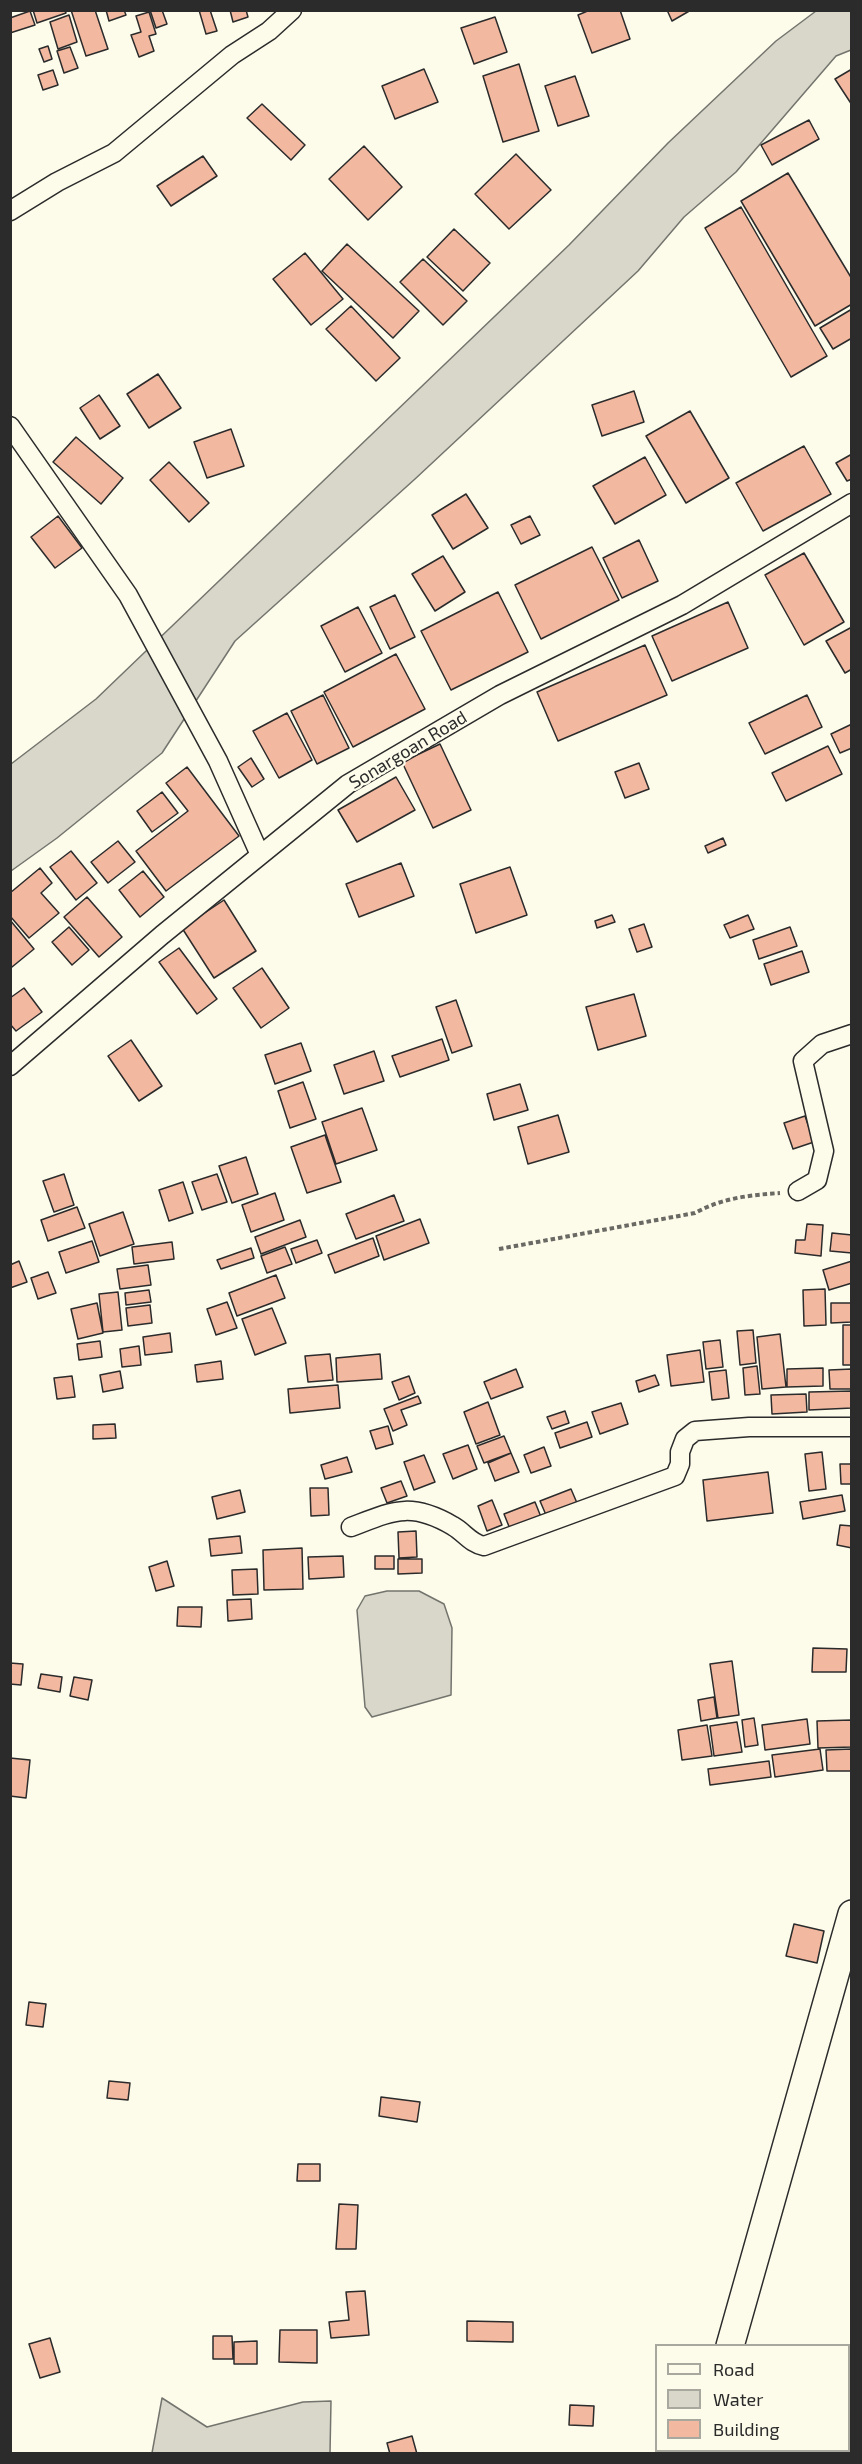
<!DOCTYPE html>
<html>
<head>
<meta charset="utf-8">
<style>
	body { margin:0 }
	#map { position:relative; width:862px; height:2464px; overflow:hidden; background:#fdfbea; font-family:"Exo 2",sans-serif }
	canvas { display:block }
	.frame { position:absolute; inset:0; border:12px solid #2b2b2b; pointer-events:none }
	.legend { position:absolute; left:655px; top:2344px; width:195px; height:108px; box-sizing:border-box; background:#fdfbea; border:2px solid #a9a89e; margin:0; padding:8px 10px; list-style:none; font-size:18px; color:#2b2b2b }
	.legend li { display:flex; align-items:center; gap:12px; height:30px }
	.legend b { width:30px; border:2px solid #a9a89e }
</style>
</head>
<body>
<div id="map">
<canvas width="862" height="2464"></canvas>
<div class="frame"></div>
<ul class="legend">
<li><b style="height:8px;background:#fdfbea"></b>Road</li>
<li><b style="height:16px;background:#d8d7c9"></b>Water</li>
<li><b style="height:16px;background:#f2b8a0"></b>Building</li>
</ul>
</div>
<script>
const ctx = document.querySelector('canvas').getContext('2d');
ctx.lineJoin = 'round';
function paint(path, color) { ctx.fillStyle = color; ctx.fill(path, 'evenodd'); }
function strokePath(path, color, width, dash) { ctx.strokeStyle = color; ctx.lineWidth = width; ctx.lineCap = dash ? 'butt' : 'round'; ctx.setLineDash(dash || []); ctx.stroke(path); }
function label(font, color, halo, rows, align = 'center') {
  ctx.font = font + ' "Exo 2",sans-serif'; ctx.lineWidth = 4.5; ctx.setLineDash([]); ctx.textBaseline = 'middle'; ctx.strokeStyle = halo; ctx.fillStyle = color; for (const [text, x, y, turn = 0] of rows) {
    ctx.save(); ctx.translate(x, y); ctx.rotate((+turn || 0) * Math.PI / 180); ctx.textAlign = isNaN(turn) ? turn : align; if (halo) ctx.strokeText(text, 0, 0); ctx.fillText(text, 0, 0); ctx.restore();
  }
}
const water = new Path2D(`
	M816 11H851V50L836 56 736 172 684 217 638 271 415 479 235 641 162 753 57 838 11 871V764L96 699 569 245 668 143 776 41Z
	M387 1591H419L444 1604 452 1628 451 1695 372 1717 365 1707 357 1610 365 1596Z
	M162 2398 207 2427 303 2402 331 2401 330 2453H152Z`);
paint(water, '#d8d7c9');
strokePath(water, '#74746e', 1.5);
const building = new Path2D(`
	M33 10H65L66 13 37 23Z
	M71 10H95L108 49 86 56Z
	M106 10H124L126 15 109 21Z
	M150 10H162L167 24 156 28Z
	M199 10H210L217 31 206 34Z
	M230 10H246L248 17 233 22Z
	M590 10H620L630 39 592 53 578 15Z
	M667 10H691L672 21Z
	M30 11 35 25 10 33V18Z
	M149 12 156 34 149 36 154 51 139 57 131 35 141 32 136 16Z
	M69 15 77 42 58 49 50 22Z
	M495 17 507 52 474 64 461 28Z
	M48 46 52 59 44 62 39 49Z
	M70 47 78 68 64 73 57 51Z
	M519 64 539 131 503 142 483 76Z
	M424 69 438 102 395 119 382 86Z
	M852 69V105L835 79Z
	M53 70 58 85 43 90 38 75Z
	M575 76 589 116 558 126 545 86Z
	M262 104 305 145 291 160 247 118Z
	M809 120 819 139 772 165 761 145Z
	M364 146 402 187 368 220 329 179Z
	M516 154 551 190 509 229 475 194Z
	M203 156 217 176 171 206 157 186Z
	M788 173 852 279V304L815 326 741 201Z
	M741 207 827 356 791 377 705 228Z
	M454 229 490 263 463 291 427 257Z
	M347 244 419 311 393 338 322 271Z
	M305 253 343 299 311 325 273 279Z
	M423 259 467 301 443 325 400 282Z
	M351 306 400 358 376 381 326 329Z
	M852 309V338L833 349 820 328Z
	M158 374 181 408 149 428 127 394Z
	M634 391 644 422 602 436 592 405Z
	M99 395 120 426 100 439 80 408Z
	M690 411 729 478 686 503 646 436Z
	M231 429 244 466 207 478 194 442Z
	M76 437 123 478 101 504 53 462Z
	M804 446 831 494 763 531 736 483Z
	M852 454V479L847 481 836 463Z
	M645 457 666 495 615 524 593 486Z
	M169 462 209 503 189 522 150 480Z
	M466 494 488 528 453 549 432 515Z
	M58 516 82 548 55 568 31 537Z
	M530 516 540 535 521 544 511 525Z
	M639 540 658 581 622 598 603 558Z
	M592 547 619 600 541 639 515 585Z
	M804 553 844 622 804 645 765 575Z
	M443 556 465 592 435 611 412 574Z
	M498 592 528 652 451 690 421 631Z
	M395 595 415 637 390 649 370 607Z
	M728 602 748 648 672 681 652 636Z
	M358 607 382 653 345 672 321 626Z
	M852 627V669L845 673 826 641Z
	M645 645 667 695 558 741 537 692Z
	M396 654 425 709 353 747 324 692Z
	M323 695 349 748 317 764 291 711Z
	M807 695 822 727 765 754 749 723Z
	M287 713 312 760 279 778 253 731Z
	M852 724V748L840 753 831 734Z
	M440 744 471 810 433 828 402 762Z
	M828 746 842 774 786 801 772 773Z
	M251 758 264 779 252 787 238 767Z
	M639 763 649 789 625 798 615 772Z
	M187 767 239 836 166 891 136 851 188 811 166 783Z
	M396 777 415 810 357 842 338 810Z
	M162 792 178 813 152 832 137 811Z
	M723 838 726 845 708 853 705 846Z
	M118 841 135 862 108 883 91 862Z
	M71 851 97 883 76 900 50 867Z
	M401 863 414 896 359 917 346 884Z
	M510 867 527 915 476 933 460 884Z
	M40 868 52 883 41 893 59 913 29 938 10 916V893Z
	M143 871 164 897 140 917 119 890Z
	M87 897 122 937 99 957 64 917Z
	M224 900 256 951 214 978 182 928Z
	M612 915 615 922 597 928 595 921Z
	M748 915 754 929 730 938 724 925Z
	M10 920 34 949 12 967 10 964Z
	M644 924 652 947 637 952 629 929Z
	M69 927 89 950 72 965 52 942Z
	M790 927 797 946 759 959 753 940Z
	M179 948 217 999 197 1014 159 962Z
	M802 951 809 972 771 985 764 964Z
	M262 968 289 1008 261 1028 233 988Z
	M24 988 42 1012 16 1031 10 1024V998Z
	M634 994 646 1036 598 1050 586 1007Z
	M456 1000 472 1046 452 1053 436 1007Z
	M442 1039 449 1060 400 1077 392 1056Z
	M131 1040 162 1086 139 1101 108 1056Z
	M301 1043 311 1071 275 1084 265 1055Z
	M374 1051 384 1081 344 1094 334 1065Z
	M303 1082 316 1119 290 1128 278 1091Z
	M520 1084 528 1110 494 1120 487 1094Z
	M362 1108 377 1150 336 1164 322 1122Z
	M558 1115 569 1152 528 1164 518 1127Z
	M805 1116 814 1142 793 1149 784 1123Z
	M325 1135 341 1182 307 1193 291 1147Z
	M246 1157 258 1194 232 1203 219 1166Z
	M64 1174 74 1205 54 1212 43 1181Z
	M217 1174 227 1202 202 1210 192 1182Z
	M183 1182 193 1213 169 1221 159 1190Z
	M275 1193 284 1220 251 1232 242 1205Z
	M394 1195 404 1221 356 1239 346 1214Z
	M77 1207 85 1228 48 1241 41 1220Z
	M123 1212 134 1244 100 1256 89 1224Z
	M420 1219 429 1243 384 1260 376 1236Z
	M300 1220 306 1237 261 1254 255 1237Z
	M807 1224 823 1225 821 1256 795 1253 796 1240H805Z
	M832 1233 852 1235V1253L830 1251Z
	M373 1238 379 1256 335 1273 328 1255Z
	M317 1240 322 1253 296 1263 291 1249Z
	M92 1241 99 1262 66 1273 59 1252Z
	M172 1242 174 1259 134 1264 132 1247Z
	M285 1247 292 1264 267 1273 261 1256Z
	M251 1248 254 1258 221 1269 217 1260Z
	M19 1261 27 1282 10 1288V1265Z
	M852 1261V1283L829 1290 823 1270Z
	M148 1265 151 1285 120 1289 117 1269Z
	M48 1272 56 1293 38 1299 31 1278Z
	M276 1275 285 1298 237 1316 229 1293Z
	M825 1289 826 1325 804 1326 803 1290Z
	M149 1290 151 1302 126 1305 125 1293Z
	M118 1292 122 1330 103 1332 99 1294Z
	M227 1302 237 1328 216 1335 207 1309Z
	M97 1303 103 1333 78 1339 71 1309Z
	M831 1303H852V1322L831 1323Z
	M150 1305 152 1323 128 1326 126 1308Z
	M272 1308 286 1343 255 1355 242 1319Z
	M843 1325H852V1365H843Z
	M753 1330 756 1363 740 1365 737 1331Z
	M170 1333 172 1352 145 1355 143 1337Z
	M780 1334 786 1387 762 1389 757 1337Z
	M720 1340 723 1367 706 1369 703 1342Z
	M100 1341 102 1357 79 1360 77 1344Z
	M139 1346 141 1365 122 1367 120 1349Z
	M700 1350 704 1382 671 1386 667 1355Z
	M330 1354 333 1380 308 1382 305 1356Z
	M380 1354 382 1379 337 1382 336 1358Z
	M221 1361 223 1379 197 1382 195 1365Z
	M757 1366 760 1394 745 1395 743 1368Z
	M823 1368V1386L787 1387V1369Z
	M516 1369 523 1387 491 1399 484 1382Z
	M852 1369V1389H830L829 1370Z
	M726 1370 729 1398 712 1400 709 1372Z
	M120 1371 123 1388 103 1392 100 1375Z
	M655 1375 659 1385 639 1392 636 1381Z
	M72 1376 75 1397 57 1399 54 1378Z
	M409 1376 415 1393 399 1400 392 1382Z
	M338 1385 340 1408 290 1413 288 1389Z
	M852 1391V1408L809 1410V1392Z
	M806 1394 807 1412 772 1414 771 1395Z
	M418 1396 421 1403 401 1410 407 1425 393 1431 384 1409Z
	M488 1402 500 1435 476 1444 464 1412Z
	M621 1403 628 1424 600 1434 592 1412Z
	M565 1411 569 1423 552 1429 547 1417Z
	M587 1422 592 1437 560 1448 555 1433Z
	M115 1424 116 1438 93 1439V1425Z
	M388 1426 393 1444 376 1449 370 1431Z
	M504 1436 511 1453 484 1463 477 1446Z
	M468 1445 477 1469 453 1479 443 1454Z
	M544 1447 551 1466 531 1473 524 1455Z
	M822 1452 826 1489 809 1491 805 1454Z
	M511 1453 519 1472 495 1481 488 1463Z
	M424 1455 435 1482 414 1490 404 1462Z
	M347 1457 352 1472 325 1479 321 1465Z
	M840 1464H852V1484H841Z
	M768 1472 773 1513 707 1521 703 1480Z
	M401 1481 407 1496 387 1503 381 1488Z
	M310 1488H328L329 1515 311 1516Z
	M571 1489 577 1503 546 1515 540 1501Z
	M240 1490 245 1512 217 1519 212 1497Z
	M842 1495 845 1511 803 1519 800 1502Z
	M492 1500 502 1525 487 1531 478 1506Z
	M535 1502 541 1517 510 1529 504 1514Z
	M840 1525 852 1526V1548L837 1545Z
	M416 1531 417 1557 399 1558 398 1532Z
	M240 1536 242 1553 211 1556 209 1539Z
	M302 1548 303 1589 264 1590 263 1550Z
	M343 1556 344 1577 309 1579 308 1557Z
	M375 1556H394V1569H375Z
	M398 1559H422V1573L398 1574Z
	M167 1561 174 1586 156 1591 149 1567Z
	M257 1569 258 1594 233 1595 232 1570Z
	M251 1599 252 1619 228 1621 227 1600Z
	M178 1607H202L201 1627 177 1626Z
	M813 1648 847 1649 846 1672H812Z
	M732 1661 739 1715 718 1718 710 1664Z
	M10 1663 23 1664 21 1685 10 1684Z
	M41 1674 62 1677 60 1692 38 1688Z
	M74 1677 92 1680 88 1700 70 1696Z
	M714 1697 717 1718 701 1721 698 1700Z
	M754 1718 758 1745 745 1747 742 1720Z
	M807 1719 810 1744 765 1750 762 1725Z
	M852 1720V1747L818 1748 817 1721Z
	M737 1722 742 1752 714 1756 710 1726Z
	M707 1725 712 1756 682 1760 678 1730Z
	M820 1749 823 1770 775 1777 772 1755Z
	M852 1749V1771H827L826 1750Z
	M10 1758 30 1760 26 1798 10 1796Z
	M769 1761 771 1777 710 1785 708 1769Z
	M794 1924 824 1931 817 1963 786 1956Z
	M29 2002 46 2004 43 2027 26 2025Z
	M109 2081 130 2083 128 2100 107 2098Z
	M381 2097 420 2102 417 2122 379 2116Z
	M298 2164H320V2181H297Z
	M339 2204 358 2205 356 2249H336Z
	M365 2291 369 2335 331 2338 329 2322 349 2320 346 2292Z
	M467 2321 513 2322V2342L467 2341Z
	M280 2330H317V2363L279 2362Z
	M213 2336H232L233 2359H213Z
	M50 2338 60 2372 40 2378 29 2344Z
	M257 2341V2364H234V2342Z
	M570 2405 594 2406 593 2426 569 2425Z
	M412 2436 417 2454H390L387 2443Z`);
paint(building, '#f2b8a0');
strokePath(building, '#2b2b2b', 1.5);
const minor = new Path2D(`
	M10 211 57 182 114 153 232 55 269 31 292 10
	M10 426 128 595 218 761 260 855
	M10 1066 162 935 348 784 500 695 682 605 852 503
	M798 1191 817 1180 824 1151 803 1061 822 1044 852 1034
	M351 1527C393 1511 410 1501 453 1526 464 1532 471 1544 484 1546L675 1476 680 1464V1452L685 1439 695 1431 749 1427H852`);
const secondary = new Path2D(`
	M730 2346 852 1914
	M694 2454 695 2450`);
strokePath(minor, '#2b2b2b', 21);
strokePath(secondary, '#2b2b2b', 30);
strokePath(new Path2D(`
	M499 1249 695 1213C722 1198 750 1195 780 1193`), '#6a6964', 4, [4.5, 3]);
strokePath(minor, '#fdfbea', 18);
strokePath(secondary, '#fdfbea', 27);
label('18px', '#2b2b2b', '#fdfbea', [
	["Sonargoan Road",408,750,-31]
]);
</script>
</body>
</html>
